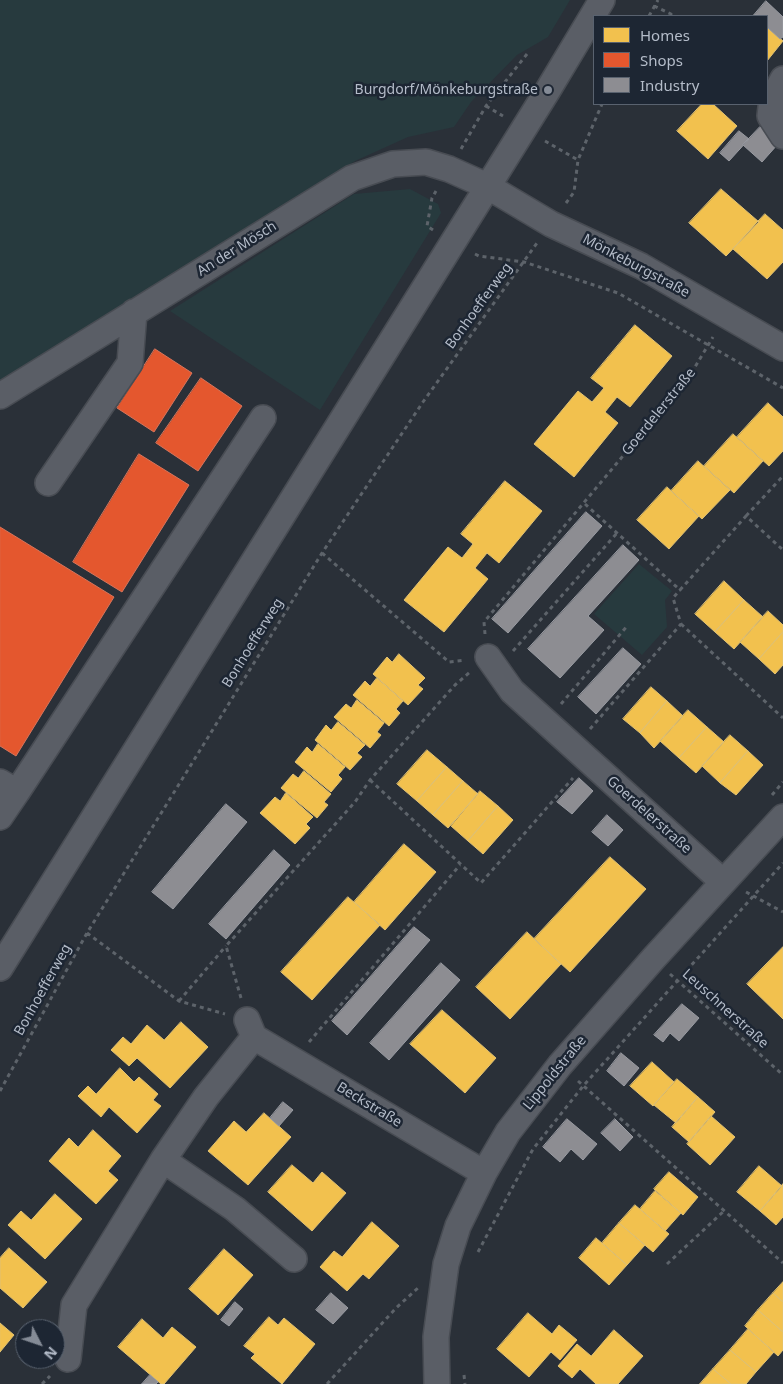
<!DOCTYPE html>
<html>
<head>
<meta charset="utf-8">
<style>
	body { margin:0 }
	#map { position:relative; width:783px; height:1384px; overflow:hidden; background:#2a3038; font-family:"Noto Sans",sans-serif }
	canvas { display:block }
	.legend { position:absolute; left:593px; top:15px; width:175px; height:90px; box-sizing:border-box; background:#1d2633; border:1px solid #59626f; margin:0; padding:6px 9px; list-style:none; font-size:15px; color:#b4bcc9 }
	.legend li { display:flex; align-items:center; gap:10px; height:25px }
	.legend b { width:25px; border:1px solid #59626f }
	.north { position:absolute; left:15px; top:1319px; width:50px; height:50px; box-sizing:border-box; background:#1d2633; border:1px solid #59626f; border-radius:50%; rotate:131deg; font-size:14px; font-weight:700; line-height:20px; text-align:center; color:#b4bcc9 }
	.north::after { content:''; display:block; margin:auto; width:18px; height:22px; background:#848b96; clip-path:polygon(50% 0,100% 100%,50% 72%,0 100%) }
</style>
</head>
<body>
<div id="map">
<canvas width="783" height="1384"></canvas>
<ul class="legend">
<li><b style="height:14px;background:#f2c14e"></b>Homes</li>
<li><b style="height:14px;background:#e4572e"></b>Shops</li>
<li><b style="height:14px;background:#8d8d92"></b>Industry</li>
</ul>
<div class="north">N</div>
</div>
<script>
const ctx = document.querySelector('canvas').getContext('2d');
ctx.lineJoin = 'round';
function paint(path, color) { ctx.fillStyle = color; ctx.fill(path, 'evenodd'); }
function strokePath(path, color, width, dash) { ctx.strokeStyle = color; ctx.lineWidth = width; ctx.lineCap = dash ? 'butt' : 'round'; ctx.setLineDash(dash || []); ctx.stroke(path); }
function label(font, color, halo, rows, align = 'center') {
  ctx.font = font + ' "Noto Sans",sans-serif'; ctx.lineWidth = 5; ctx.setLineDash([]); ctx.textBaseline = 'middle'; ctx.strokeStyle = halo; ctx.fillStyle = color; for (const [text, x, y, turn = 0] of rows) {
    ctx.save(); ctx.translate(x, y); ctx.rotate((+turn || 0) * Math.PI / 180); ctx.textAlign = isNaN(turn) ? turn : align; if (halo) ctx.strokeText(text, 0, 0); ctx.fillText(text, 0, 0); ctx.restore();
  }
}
paint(new Path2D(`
	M0 0H570L548 37 517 55 471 102 454 127 408 137 355 161 0 385Z
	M410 189 438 204 441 213 320 410 170 311 354 194Z
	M639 564 672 591 665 600 667 627 642 655 594 614Z`), '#273a3e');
const homes = new Path2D(`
	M767 27 783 41 767 61Z
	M702 104H713L737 126 708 159 677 131Z
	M721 189 759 222 726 256 689 223Z
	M765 214 783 230V262L767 279 733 249Z
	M635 325 672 356 630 407 617 397 605 412 618 423 574 477 534 444 578 391 592 402 604 388 591 378Z
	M768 403 783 417V451L769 466 737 437Z
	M733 434 763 461 734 493 704 466Z
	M698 461 730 490 702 519 671 491Z
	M505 481 542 511 499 563 487 553 475 568 488 579 444 632 404 600 448 547 462 558 473 544 461 534Z
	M667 487 699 516 669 549 637 520Z
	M724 581 744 600 715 632 695 614Z
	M744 600 763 617 734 649 715 632Z
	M768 611 783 625V632L759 659 740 642Z
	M783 632V665L775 674 759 659Z
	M399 654 425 678 418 685 423 689 408 705 373 674 387 657 392 662Z
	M377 678 403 701 396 709 400 713 389 726 353 695 365 681 370 686Z
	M651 687 667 701 640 733 623 719Z
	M357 700 384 723 377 732 381 735 370 748 334 717 346 704 351 708Z
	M667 701 683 716 654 748 640 733Z
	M688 710 707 727 679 758 660 741Z
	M338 722 365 745 357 753 362 757 350 770 315 740 326 725 331 730Z
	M707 727 724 742 696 773 679 758Z
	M730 735 748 751 720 783 702 766Z
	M318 744 345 767 338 775 342 779 331 792 295 762 307 747 312 752Z
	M427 750 447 767 417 801 397 784Z
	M748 751 763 765 736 795 720 783Z
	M447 767 463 781 433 815 417 801Z
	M304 771 331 794 324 802 328 805 317 818 281 788 293 774 298 778Z
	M463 781 478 794 448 828 433 815Z
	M480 791 498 806 468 841 451 826Z
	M286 793 313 817 306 824 310 828 295 844 260 813 275 797 280 801Z
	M498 806 513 820 483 854 468 841Z
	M404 844 436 872 385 930 354 902Z
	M610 857 646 889 570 972 534 939Z
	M348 897 380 925 312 1000 281 972Z
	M527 932 561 964 510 1019 476 987Z
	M783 947V1019L747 984Z
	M442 1010 496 1058 465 1093 410 1044Z
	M181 1022 208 1047 170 1088 137 1058 129 1066 111 1050 123 1037 131 1044 147 1025 164 1040Z
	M652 1062 674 1082 653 1106 630 1086Z
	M120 1068 134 1082 139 1077 158 1094 153 1100 161 1106 137 1133 109 1107 101 1117 78 1096 88 1086 96 1094Z
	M677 1079 698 1097 676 1123 654 1105Z
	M698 1097 715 1112 689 1142 672 1127Z
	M264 1113 291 1137 248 1185 208 1151 234 1121 246 1132Z
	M711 1116 735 1137 710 1165 687 1144Z
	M93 1130 121 1156 108 1171 118 1180 96 1204 49 1161 69 1138 78 1147Z
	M292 1165 313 1183 322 1172 346 1193 312 1231 268 1192Z
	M759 1166 782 1186 760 1211 737 1192Z
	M669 1172 698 1197 683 1215 654 1189Z
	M783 1184V1217L776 1225 760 1211Z
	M655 1191 681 1213 665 1231 640 1209Z
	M55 1194 82 1219 45 1259 8 1225 21 1211 31 1220Z
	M635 1205 669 1234 653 1252 619 1223Z
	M372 1222 399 1246 369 1279 363 1274 347 1291 320 1267 334 1251 342 1257Z
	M619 1223 645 1245 627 1265 602 1243Z
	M596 1238 627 1265 609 1285 579 1258Z
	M9 1248 47 1282 23 1308 0 1288V1258Z
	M224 1249 253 1275 218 1315 189 1289Z
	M783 1282V1302L773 1293Z
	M773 1293 783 1302V1332L758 1310Z
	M758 1310 783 1332V1350L778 1356 745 1326Z
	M528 1313 552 1334 559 1325 577 1340 560 1360 551 1352 529 1377 497 1349Z
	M269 1317 278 1325 284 1318 315 1344 282 1384 251 1358 255 1354 244 1346Z
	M142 1319 163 1338 172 1327 196 1347 164 1384H161L118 1347Z
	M0 1323 14 1335 0 1352Z
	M748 1329 774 1352 756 1372 730 1350Z
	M614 1330 643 1356 618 1384H596L580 1369 572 1378 558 1366 577 1344 591 1356Z
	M730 1350 756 1372 746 1384H731L713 1369Z
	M713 1369 731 1384H700Z`);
paint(homes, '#f2c14e');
strokePath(homes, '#dfc073', 1);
const shops = new Path2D(`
	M155 349 192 373 154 432 117 408Z
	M201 378 242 406 198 471 156 443Z
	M139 454 189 485 122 592 73 562Z
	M0 527 114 597 16 756 0 746Z`);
paint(shops, '#e4572e');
strokePath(shops, '#d6755c', 1);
const industry = new Path2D(`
	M766 1 783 17V37L780 39 767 27V16L754 15Z
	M760 127 778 144 762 162 743 145Z
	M739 131 749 139 729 161 720 153Z
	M586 512 602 526 508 633 492 619Z
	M623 545 639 560 588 616 604 630 560 678 528 649Z
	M623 648 641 664 596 714 578 697Z
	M579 778 593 791 572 814 557 802Z
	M226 804 247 822 173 909 152 892Z
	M607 815 623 830 608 846 592 832Z
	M274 850 290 865 226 939 209 924Z
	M414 927 430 940 347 1035 332 1021Z
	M441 963 460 980 389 1060 370 1043Z
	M682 1004 699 1018 679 1041 670 1033 663 1042 654 1035Z
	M621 1053 639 1068 624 1086 607 1071Z
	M283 1102 293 1110 279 1126 270 1118Z
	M567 1119 597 1144 583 1160 571 1149 560 1162 543 1147Z
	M615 1119 633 1137 620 1151 601 1133Z
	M331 1293 348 1308 333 1324 316 1310Z
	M235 1302 243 1309 229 1326 221 1320Z
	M150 1375 158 1382 156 1384H142Z`);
paint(industry, '#8d8d92');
strokePath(industry, '#999ba2', 1);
const minor = new Path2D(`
	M783 79 772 99 770 116 783 136
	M0 396 352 178 393 164 426 162 449 169 487 186 551 224 641 266 783 348
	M48 483 130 363 134 312
	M488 657 512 691 723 882
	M0 782 17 792 0 817
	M17 792 263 418
	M0 968 548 90 602 0
	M247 1020 254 1037 484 1173
	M163 1160 235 1209 294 1259
	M68 1359 74 1305 163 1160 206 1097 254 1037
	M437 1384 436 1337 446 1264 458 1226 484 1173 508 1132 560 1065 653 959 783 817`);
strokePath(minor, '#484c53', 28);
strokePath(new Path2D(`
	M654 6 671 14 669 16
	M649 16 658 0
	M486 106 503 116
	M545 141 578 160
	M461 149 486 106 527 54
	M566 203 574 192 578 160 602 104
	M433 230 427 226 432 198 436 191
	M475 254 479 256 524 262 618 293 783 388
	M585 504 680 590 746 516 783 550
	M746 516 783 476
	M322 553 449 662 465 660
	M681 624 783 718
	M485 634 484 622 689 377 713 337
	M513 651 617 533
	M561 704 628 625
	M590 729 681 624 673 598 680 590
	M370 780 481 883 573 778
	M772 795 783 782
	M746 892 783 912
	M87 933 179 1001 225 1014
	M670 974 783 1075
	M241 998 226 946 355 802 370 780 455 685 470 672
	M179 1001 226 946
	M309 1042 460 865
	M578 1081 783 1263
	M0 1091 87 933 322 553 423 402 537 243
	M478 1252 533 1149 584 1085 783 863
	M667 1264 724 1211
	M464 1375 465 1384
	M42 1384 50 1376
	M327 1384 396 1308 418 1288`), '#5d636a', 3, [4, 4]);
strokePath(minor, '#5a5e66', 25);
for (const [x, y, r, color] of [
	[548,90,5,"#848b96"]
]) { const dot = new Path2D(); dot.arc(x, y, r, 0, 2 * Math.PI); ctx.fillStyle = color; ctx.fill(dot); strokePath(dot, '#1d2633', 2); }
label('14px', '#b4bcc9', '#1d2633', [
	["Burgdorf/Mönkeburgstraße",538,90]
], 'right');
label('14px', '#b4bcc9', '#1d2633', [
	["An der Mösch",237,249,-32],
	["Mönkeburgstraße",636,266,28],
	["Bonhoefferweg",479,306,-54],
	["Goerdelerstraße",659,412,-51],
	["Bonhoefferweg",253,643,-58],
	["Goerdelerstraße",649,815,42],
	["Bonhoefferweg",43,990,-61],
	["Leuschnerstraße",725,1009,42],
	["Lippoldstraße",555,1073,-51],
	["Beckstraße",369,1105,31]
]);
</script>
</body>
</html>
